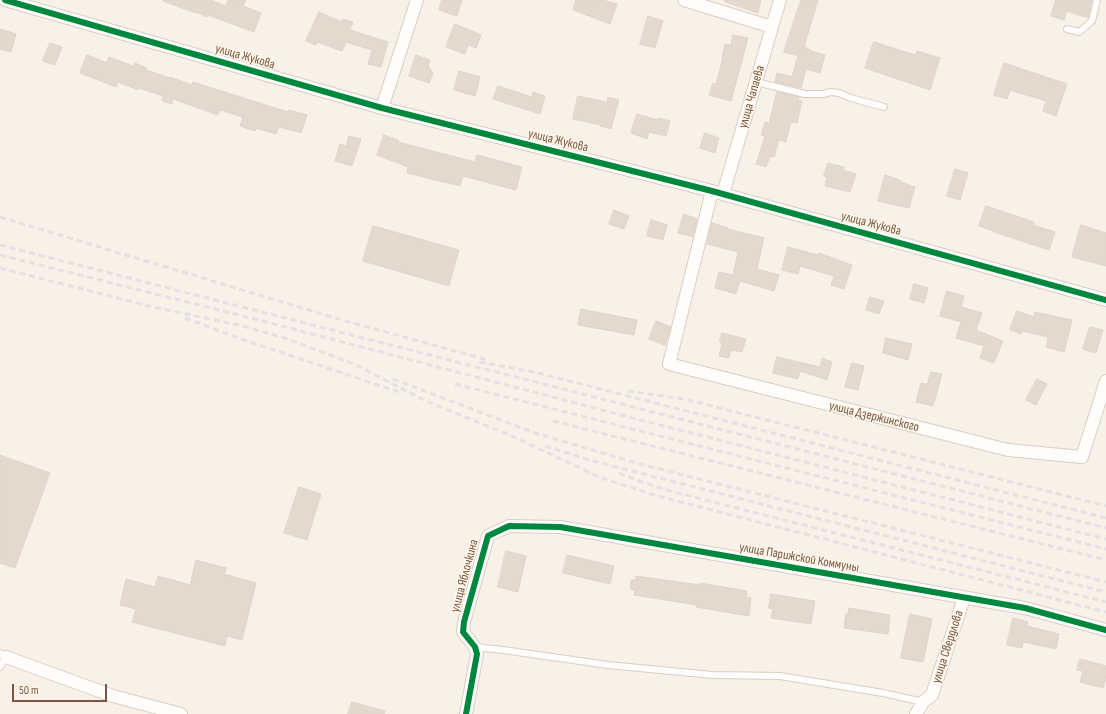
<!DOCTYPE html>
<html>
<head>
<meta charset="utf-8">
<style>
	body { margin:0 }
	#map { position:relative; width:1106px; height:714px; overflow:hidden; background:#f7f1e7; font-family:"Sofia Sans Condensed",sans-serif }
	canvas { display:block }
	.scale { position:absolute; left:12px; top:684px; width:95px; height:18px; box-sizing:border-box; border:2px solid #765846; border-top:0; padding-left:5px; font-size:12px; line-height:14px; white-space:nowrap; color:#765846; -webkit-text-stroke:3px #fff6e8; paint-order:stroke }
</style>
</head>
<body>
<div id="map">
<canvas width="1106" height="714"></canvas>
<div class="scale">50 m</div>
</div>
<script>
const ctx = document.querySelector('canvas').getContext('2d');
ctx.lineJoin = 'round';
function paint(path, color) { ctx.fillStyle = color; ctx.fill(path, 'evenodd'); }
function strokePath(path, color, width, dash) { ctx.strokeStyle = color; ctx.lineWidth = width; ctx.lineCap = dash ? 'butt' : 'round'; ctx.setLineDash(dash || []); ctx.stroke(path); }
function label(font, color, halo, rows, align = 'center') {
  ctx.font = font + ' "Sofia Sans Condensed",sans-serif'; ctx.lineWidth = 3; ctx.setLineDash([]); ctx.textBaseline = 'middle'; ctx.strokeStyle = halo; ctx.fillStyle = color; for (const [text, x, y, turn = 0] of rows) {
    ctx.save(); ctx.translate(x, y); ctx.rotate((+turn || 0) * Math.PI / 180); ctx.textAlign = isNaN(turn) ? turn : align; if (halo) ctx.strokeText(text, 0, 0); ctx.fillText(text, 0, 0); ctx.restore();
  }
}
const building = new Path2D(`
	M164 0H210L226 6 228 0H246L243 6 261 13 254 32 208 15 207 17 196 12V13L163 1Z
	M442 0H462L457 16 439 10Z
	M576 0H603L617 4 610 24 573 10Z
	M725 0H761L758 13 725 2Z
	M801 0H818L804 47 809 49V50L825 55 820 73 806 69 801 88 775 82 777 73 792 77 798 56 784 52Z
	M1056 0H1092L1088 18 1067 11 1064 20 1051 16Z
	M319 12 342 22 343 19 353 22 350 30 388 42 381 67 368 64 372 50 346 42 342 51 317 42 316 45 306 41Z
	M648 16 663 21 655 48 640 44Z
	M455 24 481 35 476 48 468 45 465 54 446 47Z
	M0 29 16 34 11 52 0 49Z
	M733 35 748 38 731 101 709 95 713 83 716 84 723 58H722L725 44 731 45Z
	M874 42 915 55 917 51 940 58 930 90 865 68Z
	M50 43 62 47 55 65 43 61Z
	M87 55 107 63 109 57 133 66 135 63 147 68 146 70 170 78V77L192 85 193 82 288 112 289 110 307 115 301 133 279 127 276 134 256 128 255 131 240 126 243 117 220 110 218 115 173 99 172 104 162 101 163 96 139 88 138 90 118 82 116 87 80 73Z
	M416 55 430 60 428 66 433 73 429 83 409 76Z
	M1004 63 1067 84 1056 116 1043 111 1046 101 1010 90 1007 99 994 95Z
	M459 71 480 77 475 96 454 90Z
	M498 86 532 97 533 92 545 96 540 114 493 99Z
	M777 92 799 97 798 100 802 101 797 123 791 122 786 142 779 140 774 157 770 156 766 167 756 164 765 136 761 135 765 122 769 123Z
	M578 96 607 102 608 97 619 100 611 129 600 126 601 125 573 119Z
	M637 114 658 120V118L670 121 666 136 649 132 647 139 631 133Z
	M705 133 719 138 715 153 700 148Z
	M384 135 398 140V142L475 162 477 155 522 167 516 190 463 176 460 186 407 173 408 167 377 155Z
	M349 136 361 139 352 166 335 161 340 144 346 146Z
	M828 163 844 167 843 170 856 174 850 192 825 186 827 177 824 176Z
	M955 169 968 173 960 200 947 196Z
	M885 175 900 180V182L915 187 909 208 878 201Z
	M986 206 1034 222 1033 225 1055 232 1049 250 994 232V231L979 226Z
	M614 210 629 216 624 229 609 224Z
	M684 214 697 219 693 237 678 233Z
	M651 220 667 225 663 240 647 236Z
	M712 223 728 228V229L764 238 757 269 779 275 774 291 740 281 736 294 715 288 719 272 733 275 738 252 707 244Z
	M1081 225 1106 233V266L1072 257Z
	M373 226 459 250 449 286 363 261Z
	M788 247 818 255 819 253 852 265 844 289 831 285 834 276 800 266 798 274 782 270Z
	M914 284 928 288 924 303 910 299Z
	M947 291 964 296 961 307 982 313 976 330 1003 341 994 363 980 358 984 346 956 338 961 322 940 316Z
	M870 297 884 301 879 314 866 310Z
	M581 309 637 320 634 335 578 325Z
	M1017 311 1034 317 1035 312 1072 320 1064 352 1046 347 1048 337 1022 331 1021 334 1010 330Z
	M656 321 671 327 665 345 649 339Z
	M1090 327 1103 330 1096 353 1083 349Z
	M722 333 746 339 742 352 731 350 729 358 719 356 722 343 720 342Z
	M886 338 912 344 908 360 883 353Z
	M777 357 820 367 822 358 832 362 827 380 800 371 798 379 773 373Z
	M852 363 864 366 858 390 845 387Z
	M931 372 942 374 933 406 916 402 921 383 927 384Z
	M1037 379 1047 384 1036 405 1026 400Z
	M0 455 50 473 15 568 0 563Z
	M299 487 321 494 307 540 284 533Z
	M506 551 526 556 518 592 498 587Z
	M567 555 614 566 610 584 563 573Z
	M196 560 226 568 224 574 256 583 242 640 227 636 225 646 132 622 136 609 120 605 126 579 155 587 158 576 190 585Z
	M636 576 700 585V583L747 591 746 597 751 598 749 616 696 607 697 605 634 595 635 590 630 589 631 580H636Z
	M771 594 815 601 811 624 771 618 773 609 769 608Z
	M849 608 890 615 888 634 844 628 846 613 848 614Z
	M910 614 932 619 923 662 901 658Z
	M1013 618 1028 622 1027 626 1059 634 1056 649 1023 642 1022 648 1007 645Z
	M1080 659 1106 666V676L1103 688 1080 682 1083 671 1077 670Z
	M352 702 385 711 384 714H348Z`);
paint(building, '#e4d9ce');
strokePath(building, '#e0d4c9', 1);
const service = new Path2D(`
	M1067 29 1079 32 1092 21 1097 0
	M756 82 805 94H823L831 92 839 93 851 98 884 107
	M475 647 503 650 608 665 713 675 780 676 883 693 923 702
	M0 653 6 657 0 667`);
const minor = new Path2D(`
	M5 0 382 108 712 191 1106 300
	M684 0 772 27
	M382 108 417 0
	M712 191 669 364 1008 450 1082 457 1106 381
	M723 194 780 0
	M6 657 113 696 181 714
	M466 714 477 654 475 647 463 632 464 622 488 536 509 526 560 527 1025 608 1106 630
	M916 714 923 702 932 695 964 598`);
strokePath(service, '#d8cec5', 8);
strokePath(minor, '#d8cec5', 14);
strokePath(service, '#fefdfb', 6);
strokePath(minor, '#fefdfb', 12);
strokePath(new Path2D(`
	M0 217 342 320 488 360
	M0 245 1106 528
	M0 255 255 319 621 415 1106 539
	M0 268 153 307 239 325 285 338 354 364 428 402 512 436 599 477 654 495 1106 612
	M185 318 244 340 399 392
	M479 362 534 372 1106 518
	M393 379 535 433 640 464 1106 582
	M455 384 1106 549
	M628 391 684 399 1106 506
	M553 421 1106 560
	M545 446 593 461 1106 592
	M619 473 639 481 670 491 1106 602`), '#e4e1e4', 3, [6, 4]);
strokePath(new Path2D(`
	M5 0 382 108 712 191 1106 300
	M466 714 477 654 475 647 463 632 464 622 488 536 509 526 560 527 1025 608 1106 630`), '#00873e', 6);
label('13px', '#765846', '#fff6e8', [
	["улица Жукова",245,57,16],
	["улица Чапаева",752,97,-74],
	["улица Жукова",558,141,14],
	["улица Жукова",871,224,15],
	["улица Дзержинского",874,417,14],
	["улица Парижской Коммуны",799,558,10],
	["улица Яблочкина",465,576,-75],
	["улица Свердлова",948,647,-72]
]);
</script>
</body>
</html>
